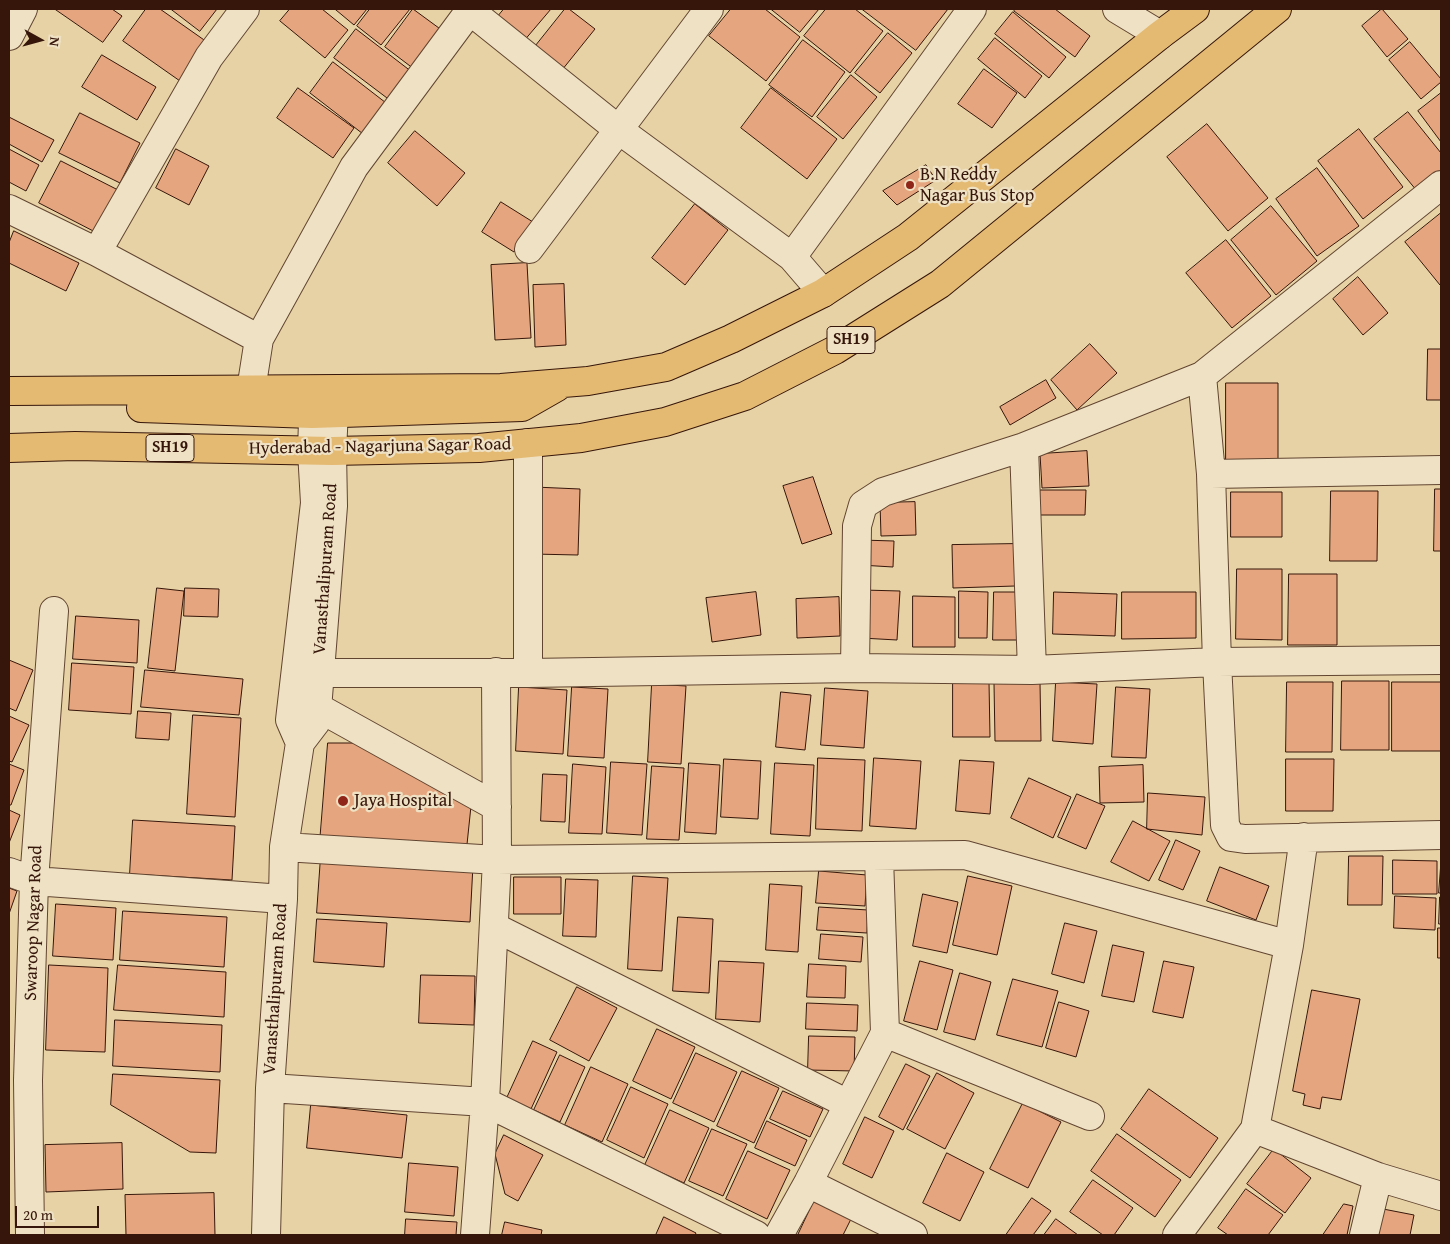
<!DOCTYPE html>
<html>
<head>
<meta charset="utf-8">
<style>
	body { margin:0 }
	#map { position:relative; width:1450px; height:1244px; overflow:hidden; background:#e7d2a5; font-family:"Gentium Book Plus",serif }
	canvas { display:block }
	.frame { position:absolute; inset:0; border:10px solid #36160a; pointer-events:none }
	.north { position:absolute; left:15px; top:15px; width:50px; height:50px; -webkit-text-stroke:4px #efe2c4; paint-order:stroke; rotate:97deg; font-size:14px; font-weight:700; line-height:20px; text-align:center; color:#36160a }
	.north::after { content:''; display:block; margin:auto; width:18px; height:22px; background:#36160a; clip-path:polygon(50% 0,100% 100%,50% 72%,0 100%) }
	.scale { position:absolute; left:15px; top:1206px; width:84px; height:22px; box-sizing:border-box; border:2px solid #36160a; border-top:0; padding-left:6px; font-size:15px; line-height:18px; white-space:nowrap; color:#36160a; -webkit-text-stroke:4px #efe2c4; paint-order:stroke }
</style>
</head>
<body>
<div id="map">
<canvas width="1450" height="1244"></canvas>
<div class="frame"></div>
<div class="north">N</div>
<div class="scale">20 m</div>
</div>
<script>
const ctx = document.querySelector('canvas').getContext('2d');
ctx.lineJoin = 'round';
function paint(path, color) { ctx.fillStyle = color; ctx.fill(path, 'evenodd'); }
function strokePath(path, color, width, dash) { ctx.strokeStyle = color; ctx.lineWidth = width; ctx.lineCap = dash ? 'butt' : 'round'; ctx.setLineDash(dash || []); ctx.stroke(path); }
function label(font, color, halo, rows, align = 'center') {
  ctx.font = font + ' "Gentium Book Plus",serif'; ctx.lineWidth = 4.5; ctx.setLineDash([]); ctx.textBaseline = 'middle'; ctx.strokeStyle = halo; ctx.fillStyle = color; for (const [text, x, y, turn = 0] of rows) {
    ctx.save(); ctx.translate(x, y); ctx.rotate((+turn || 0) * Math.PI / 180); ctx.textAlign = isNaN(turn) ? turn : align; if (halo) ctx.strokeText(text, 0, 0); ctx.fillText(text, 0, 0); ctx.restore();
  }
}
const building = new Path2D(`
	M55 9H112L122 16 103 42Z
	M146 9H160L207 42 180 81 123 41Z
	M171 9H217L200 31Z
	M290 9H322L348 30 325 58 280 21Z
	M338 9H367L354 25 336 10Z
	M370 9H410L381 45 357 26Z
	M413 9 443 31 414 69 385 47Z
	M504 9H551L523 42 495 20Z
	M565 9H569L595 29 562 70 534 48Z
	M731 9H765L800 37 766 81 709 36Z
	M771 9H819L800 32Z
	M826 9H855L883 31 850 73 804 36Z
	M862 9H948L916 50Z
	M1016 9H1055L1090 36 1075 57 1014 11Z
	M1382 9 1408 39 1387 57 1362 26Z
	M1013 12 1066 57 1049 78 995 34Z
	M356 29 412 72 391 101 334 58Z
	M888 33 912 53 880 93 855 73Z
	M995 38 1042 76 1025 98 978 59Z
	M803 40 845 72 812 117 769 85Z
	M1410 42 1441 79V82L1421 99 1389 60Z
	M102 55 156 87 137 120 82 87Z
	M333 62 390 106 367 137 310 93Z
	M984 69 1017 93 992 128 958 104Z
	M851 75 877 97 843 139 817 117Z
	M298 88 354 128 333 158 277 118Z
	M771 88 837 139 807 179 741 128Z
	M1441 93V142L1418 111Z
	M1408 112 1441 153V171L1417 191 1374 139Z
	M80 113 140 143 120 183 59 153Z
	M9 117 54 140 42 162 9 144Z
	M1207 124 1268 198 1228 231 1167 157Z
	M1359 129 1403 187 1363 219 1318 161Z
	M415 131 465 173 437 206 388 163Z
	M9 149 39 165 26 191 9 182Z
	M176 149 209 166 189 205 156 188Z
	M61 161 122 192 101 235 39 203Z
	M926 165 936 180 897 205 883 191Z
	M1317 168 1359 226 1317 256 1276 199Z
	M501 202 533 222 514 252 482 232Z
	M695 204 728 230 685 285 652 258Z
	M1271 206 1317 261 1276 295 1231 240Z
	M1441 213V284L1440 285 1405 242Z
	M14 231 79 263 66 291 9 263V243Z
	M1226 240 1271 296 1232 328 1186 273Z
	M527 263 531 338 495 340 491 265Z
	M1358 277 1388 313 1363 335 1333 299Z
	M564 284 566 345 535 347 533 285Z
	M1090 344 1117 373 1077 410 1051 380Z
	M1428 349H1441V400H1427Z
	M1046 380 1056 398 1010 425 1000 407Z
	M1226 383H1278V460H1226Z
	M1087 451 1089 486 1042 488 1040 454Z
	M813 477 832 534 802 544 783 486Z
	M534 487 580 489 578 555 532 554Z
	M1435 489H1441V551H1434Z
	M1040 490H1086L1085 515H1040Z
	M1331 491H1378L1377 561H1330Z
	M1231 492H1282V537H1231Z
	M915 502 916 535 881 536 880 503Z
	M861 540 894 541 893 567 860 565Z
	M1014 544 1015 586 953 588 952 545Z
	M1237 569H1282V640L1236 639Z
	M1289 574H1337V645H1288Z
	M157 588 184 591 175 671 148 668Z
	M185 588 219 589 218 617 184 616Z
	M863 590 900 591 897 640 861 638Z
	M959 591 988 592 987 638H959Z
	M756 592 761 635 712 642 706 598Z
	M994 592H1019L1018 640H993Z
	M1054 592 1117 594 1115 636 1053 634Z
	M1122 592H1196V638L1122 639Z
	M913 596 955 597V647H913Z
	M839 597 840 636 797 638 796 599Z
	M76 616 139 620 137 663 73 659Z
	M9 660 33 670 16 711 9 708Z
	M72 663 134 667 131 714 69 710Z
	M145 670 243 679 239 715 141 707Z
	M1342 681H1389V750H1341Z
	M953 682H989L990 737H953Z
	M1040 682 1041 741H995L994 683Z
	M1056 682 1097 684 1093 744 1053 741Z
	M1287 682H1333L1332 752H1286Z
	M1392 682H1441V751H1392Z
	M652 684 686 686 681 764 648 762Z
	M519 687 567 690 563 754 516 751Z
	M572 687 608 689 604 758 568 756Z
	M1116 687 1150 689 1146 758 1112 757Z
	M825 688 868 691 864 748 821 745Z
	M781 692 811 695 805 750 776 747Z
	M138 711 171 713 169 740 136 738Z
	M193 715 241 718 235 817 187 814Z
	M9 716 29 725 12 762 9 761Z
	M328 743H365L471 806 466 854 320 842Z
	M818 758 865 760 862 831 816 829Z
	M874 758 921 761 916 829 870 826Z
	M724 759 761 761 758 819 721 817Z
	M1286 759H1334L1333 811H1286Z
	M960 760 994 762 990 814 956 811Z
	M611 762 647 764 642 835 607 833Z
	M689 763 720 765 716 834 685 832Z
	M775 763 814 765 810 836 771 834Z
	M9 764 24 770 11 805H9Z
	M573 764 606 767 602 834 569 833Z
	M1143 765 1144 802 1100 803 1099 767Z
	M652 766 684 768 679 840 647 839Z
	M543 774 567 775 565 822 541 821Z
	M1029 778 1071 797 1053 838 1011 818Z
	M1148 793 1205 797 1202 835 1147 829Z
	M1077 794 1105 806 1086 849 1058 837Z
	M9 810 20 815 9 843Z
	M133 820 235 826 232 880 130 874Z
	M1133 821 1170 841 1149 881 1111 862Z
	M1176 840 1200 851 1183 890 1159 880Z
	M321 856 473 865 470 922 317 913Z
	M1349 856H1383L1382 905H1348Z
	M1393 860 1437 861V894H1393Z
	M1441 862V893H1439Z
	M1220 867 1269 886 1256 920 1207 901Z
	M819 871 867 875 865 906 816 903Z
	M633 876 668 878 662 971 628 969Z
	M968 876 1012 886 997 955 953 945Z
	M514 877H561V914H514Z
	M566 879 598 880 596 937 563 936Z
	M770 884 802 886 798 952 766 950Z
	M9 888 17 891 9 914Z
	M923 894 958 902 947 953 913 946Z
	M1395 896 1436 898 1435 930 1394 928Z
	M1440 897H1441V924H1439Z
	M56 904 116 908 113 960 53 956Z
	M819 907 868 910 867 933 817 930Z
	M123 911 227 917 224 967 120 960Z
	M678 917 713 919 709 993 673 991Z
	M317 919 387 923 384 967 314 962Z
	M1065 923 1097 931 1084 983 1052 974Z
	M1438 928H1441V958H1438Z
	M821 934 863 937 861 962 819 959Z
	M1113 945 1144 952 1134 1002 1102 996Z
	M719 961 764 963 760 1022 716 1019Z
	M920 961 953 970 937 1030 904 1021Z
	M1164 961 1194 967 1183 1018 1153 1012Z
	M809 964 846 966 845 998 807 997Z
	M49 965 108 968 105 1052 46 1050Z
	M118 965 226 972 224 1017 114 1010Z
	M960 973 991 982 975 1040 944 1032Z
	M421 975 475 976 474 1025 419 1023Z
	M1013 979 1058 991 1042 1047 997 1035Z
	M577 987 617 1008 589 1061 550 1040Z
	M1312 990 1360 999 1341 1100 1322 1097 1320 1109 1303 1105 1305 1094 1293 1091Z
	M1059 1002 1089 1011 1076 1057 1046 1048Z
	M807 1003 858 1005 857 1031 806 1029Z
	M115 1020 222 1025 220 1072 113 1066Z
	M657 1029 695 1047 671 1099 633 1081Z
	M809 1036 855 1037 854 1071 808 1070Z
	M533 1041 557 1052 531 1109 507 1098Z
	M696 1053 737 1072 714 1122 673 1103Z
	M560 1055 585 1067 560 1122 534 1110Z
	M906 1064 930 1076 903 1130 879 1117Z
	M591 1067 628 1084 602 1142 565 1125Z
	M742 1071 779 1088 754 1143 717 1126Z
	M937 1073 974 1093 945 1149 907 1129Z
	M113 1074 220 1080 216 1153 190 1152 111 1105Z
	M631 1087 668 1104 644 1158 607 1140Z
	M1149 1089 1218 1138 1190 1178 1121 1129Z
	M783 1091 823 1109 810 1137 770 1119Z
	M1023 1103 1061 1122 1028 1188 990 1169Z
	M311 1105 407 1115 402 1158 307 1148Z
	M670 1110 709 1128 684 1183 645 1165Z
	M865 1117 894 1131 872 1178 843 1164Z
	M767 1121 807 1140 795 1166 755 1148Z
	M712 1129 747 1144 723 1196 689 1181Z
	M1117 1134 1181 1180 1155 1217 1091 1171Z
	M504 1135 543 1155 518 1201 505 1194 495 1154Z
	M122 1143 123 1189 46 1192 45 1145Z
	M1274 1149 1311 1178 1285 1213 1247 1184Z
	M748 1151 790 1170 767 1219 726 1199Z
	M947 1153 984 1172 960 1221 923 1203Z
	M409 1163 458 1167 454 1216 405 1212Z
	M1093 1180 1133 1208 1114 1235H1103L1070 1212Z
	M1246 1189 1283 1215 1268 1235H1228L1218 1228Z
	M214 1193 215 1235H126L125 1195Z
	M1032 1198 1051 1211 1033 1235H1006Z
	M815 1199 852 1217 843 1235H798Z
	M1344 1204 1353 1206 1347 1235H1323Z
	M1378 1208 1414 1215 1410 1235H1372Z
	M664 1217 696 1233 695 1235H656Z
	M406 1219 457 1222 456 1235H405Z
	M1056 1219 1078 1235H1044Z
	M505 1222 542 1230 541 1235H502Z`);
paint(building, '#e5a57e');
strokePath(building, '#36160a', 1);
const minor = new Path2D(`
	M245 9 209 57 97 252 259 339 354 167 471 9
	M468 9 619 130 792 257 823 293
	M1117 9 1160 35
	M9 36 23 9
	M9 209 97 252
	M529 249 709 9
	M792 257 972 9
	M1202 376 1211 474 1217 662 1225 825 1231 837 1245 839 1441 835
	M251 390 259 339
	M528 443V673
	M1024 447 1032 670
	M1211 474 1441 470
	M855 668 857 526 863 505 883 492 1024 447 1202 376 1441 185
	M319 673H528L855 668 1032 670 1217 662 1441 660
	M317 707 497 807
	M300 743 290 720 315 503 312 451 314 391
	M284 847 497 860 965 855 1289 945
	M9 872 34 881 283 899
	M494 927 848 1104
	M885 1033 1090 1116
	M270 1088 485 1102 756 1235
	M1255 1129 1378 1177 1441 1196
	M808 1183 913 1235
	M30 1235 28 1080 34 881 54 611
	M266 1235 270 1088 283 899 284 847 300 743 316 722 333 506 332 451 335 390
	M475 1235 485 1102 497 860 496 672
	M779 1235 808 1183 885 1033 879 857
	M1177 1235 1255 1129 1289 945 1304 837
	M1364 1235 1378 1177`);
const major = new Path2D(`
	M9 391 501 388 588 381 666 367 731 339 823 293 908 237 1160 35 1195 9
	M141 408 312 414 522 407 557 387
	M9 448 75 446 332 451 479 448 581 438 665 422 745 396 835 350 940 284 1277 9`);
strokePath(minor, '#624531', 30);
strokePath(major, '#36160a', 30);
strokePath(minor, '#efe2c4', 28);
strokePath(major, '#e4b972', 28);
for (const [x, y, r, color] of [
	[910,185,5,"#8f2418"],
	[343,801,6,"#8f2418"]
]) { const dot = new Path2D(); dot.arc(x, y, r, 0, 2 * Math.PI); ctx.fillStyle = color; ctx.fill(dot); strokePath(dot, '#efe2c4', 2); }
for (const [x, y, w] of [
	[851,340,48],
	[170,448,48]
]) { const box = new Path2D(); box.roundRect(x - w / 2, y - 13.5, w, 27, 4); ctx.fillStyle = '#efe2c4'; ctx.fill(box); strokePath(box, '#36160a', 1); }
label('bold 16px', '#36160a', null, [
	["SH19",851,340],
	["SH19",170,448]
]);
label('18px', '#36160a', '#efe2c4', [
	["B.N Reddy",920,175],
	["Nagar Bus Stop",920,196],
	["Jaya Hospital",354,801]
], 'left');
label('18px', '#36160a', '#efe2c4', [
	["Hyderabad - Nagarjuna Sagar Road",380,447,-1],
	["Vanasthalipuram Road",326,569,-86],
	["Swaroop Nagar Road",34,923,-88],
	["Vanasthalipuram Road",276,989,-86]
]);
</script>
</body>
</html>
